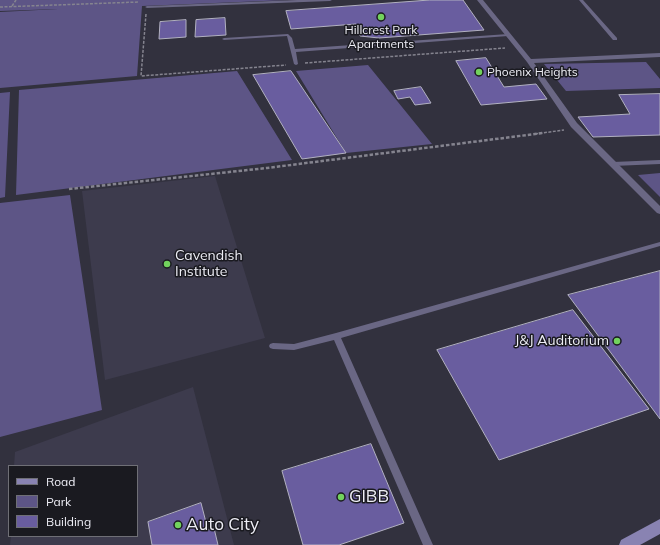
<!DOCTYPE html>
<html>
<head>
<meta charset="utf-8">
<style>
	body { margin:0 }
	#map { position:relative; width:660px; height:545px; overflow:hidden; background:#32313e; font-family:Mulish,sans-serif }
	canvas { display:block }
	.legend { position:absolute; left:8px; top:465px; width:130px; height:72px; box-sizing:border-box; background:#1a1a20; border:1px solid #6f6f76; margin:0; padding:5px 7px; list-style:none; font-size:12px; color:#eeeef6 }
	.legend li { display:flex; align-items:center; gap:8px; height:20px }
	.legend b { width:20px; border:1px solid #6f6f76 }
</style>
</head>
<body>
<div id="map">
<canvas width="660" height="545"></canvas>
<ul class="legend">
<li><b style="height:5px;background:#8983b2"></b>Road</li>
<li><b style="height:11px;background:#5d5586"></b>Park</li>
<li><b style="height:11px;background:#695d9f"></b>Building</li>
</ul>
</div>
<script>
const ctx = document.querySelector('canvas').getContext('2d');
ctx.lineJoin = 'round';
function paint(path, color) { ctx.fillStyle = color; ctx.fill(path, 'evenodd'); }
function strokePath(path, color, width, dash) { ctx.strokeStyle = color; ctx.lineWidth = width; ctx.lineCap = dash ? 'butt' : 'round'; ctx.setLineDash(dash || []); ctx.stroke(path); }
function label(font, color, halo, rows, align = 'center') {
  ctx.font = font + ' Mulish,sans-serif'; ctx.lineWidth = 3; ctx.setLineDash([]); ctx.textBaseline = 'middle'; ctx.strokeStyle = halo; ctx.fillStyle = color; for (const [text, x, y, turn = 0] of rows) {
    ctx.save(); ctx.translate(x, y); ctx.rotate((+turn || 0) * Math.PI / 180); ctx.textAlign = isNaN(turn) ? turn : align; if (halo) ctx.strokeText(text, 0, 0); ctx.fillText(text, 0, 0); ctx.restore();
  }
}
paint(new Path2D(`
	M215 176 265 338 105 380 82 191Z
	M193 387 234 545H10L11 536H137V466H14L15 452Z`), '#3d3b4d');
paint(new Path2D(`
	M0 0H288L142 6 137 76 0 88V12L58 9 0 11Z
	M646 62 660 79V88L566 91 544 64Z
	M368 65 432 144 346 153 296 71Z
	M237 71 292 160 16 195 19 90Z
	M10 92 5 197 0 198V93Z
	M660 173V197L638 175Z
	M70 195 102 410 0 437V203Z`), '#5d5586');
const building = new Path2D(`
	M430 0H463L484 30 379 38 360 36 356 24 291 29 286 11Z
	M225 18 226 35 195 37 196 20Z
	M186 20V37L159 39 160 22Z
	M486 58 504 87 536 84 547 99 481 105 456 61Z
	M291 71 346 153 302 159 253 75Z
	M421 87 431 103 415 105 410 97 398 99 394 91Z
	M660 94V135L593 137 578 117 630 114 619 95Z
	M660 271V419L568 295Z
	M573 310 649 409 499 460 437 350Z
	M371 444 404 523 339 545H303L282 471Z
	M201 503 208 530 214 528 218 545H152L148 522Z`);
paint(building, '#695d9f');
strokePath(building, '#b2b1c1', 1);
strokePath(new Path2D(`
	M12 6 16 0
	M0 7 139 2
	M146 14 141 76 286 65
	M305 63 505 48
	M535 134 564 130`), '#85848f', 1.5, [3, 1.5]);
strokePath(new Path2D(`
	M69 189 267 168 543 133`), '#85848f', 2.5, [3.5, 2]);
paint(new Path2D(`
	M297 0H332L330 1 147 8 145 7 147 6Z
	M579 0H583L617 38V40H613Z
	M288 34 292 38 295 49 508 34 510 35 508 36 296 52 298 64 296 65 294 64 287 36 224 40 222 39 224 38Z
	M660 160V164L613 166 610 164 613 162Z
	M660 242V246L341 338 433 545H423L334 340 294 350 273 349 270 348 269 346 270 344 273 343 294 344 336 333Z`), '#6a6784');
paint(new Path2D(`
	M477 0H483L531 59 660 53V57L534 63 577 123 660 206V214L657 213 571 127 527 62Z`), '#6a6784');
paint(new Path2D(`
	M660 519V534L640 545H619L621 540Z`), '#8983b2');
for (const [x, y, r, color] of [
	[381,17,4,"#72d25d"],
	[479,72,4,"#72d25d"],
	[167,264,4,"#72d25d"],
	[617,341,4,"#72d25d"],
	[341,497,4,"#72d25d"],
	[178,525,4,"#72d25d"]
]) { const dot = new Path2D(); dot.arc(x, y, r, 0, 2 * Math.PI); ctx.fillStyle = color; ctx.fill(dot); strokePath(dot, '#1a1a20', 1.5); }
label('12px', '#eeeef6', '#1a1a20', [
	["Hillcrest Park",381,30],
	["Apartments",381,44],
	["Phoenix Heights",487,72,"left"]
]);
label('14px', '#eeeef6', '#1a1a20', [
	["Cavendish",175,256],
	["Institute",175,272],
	["J&J Auditorium",609,341,"right"]
], 'left');
label('17px', '#eeeef6', '#1a1a20', [
	["GIBB",349,497],
	["Auto City",186,525]
], 'left');
</script>
</body>
</html>
